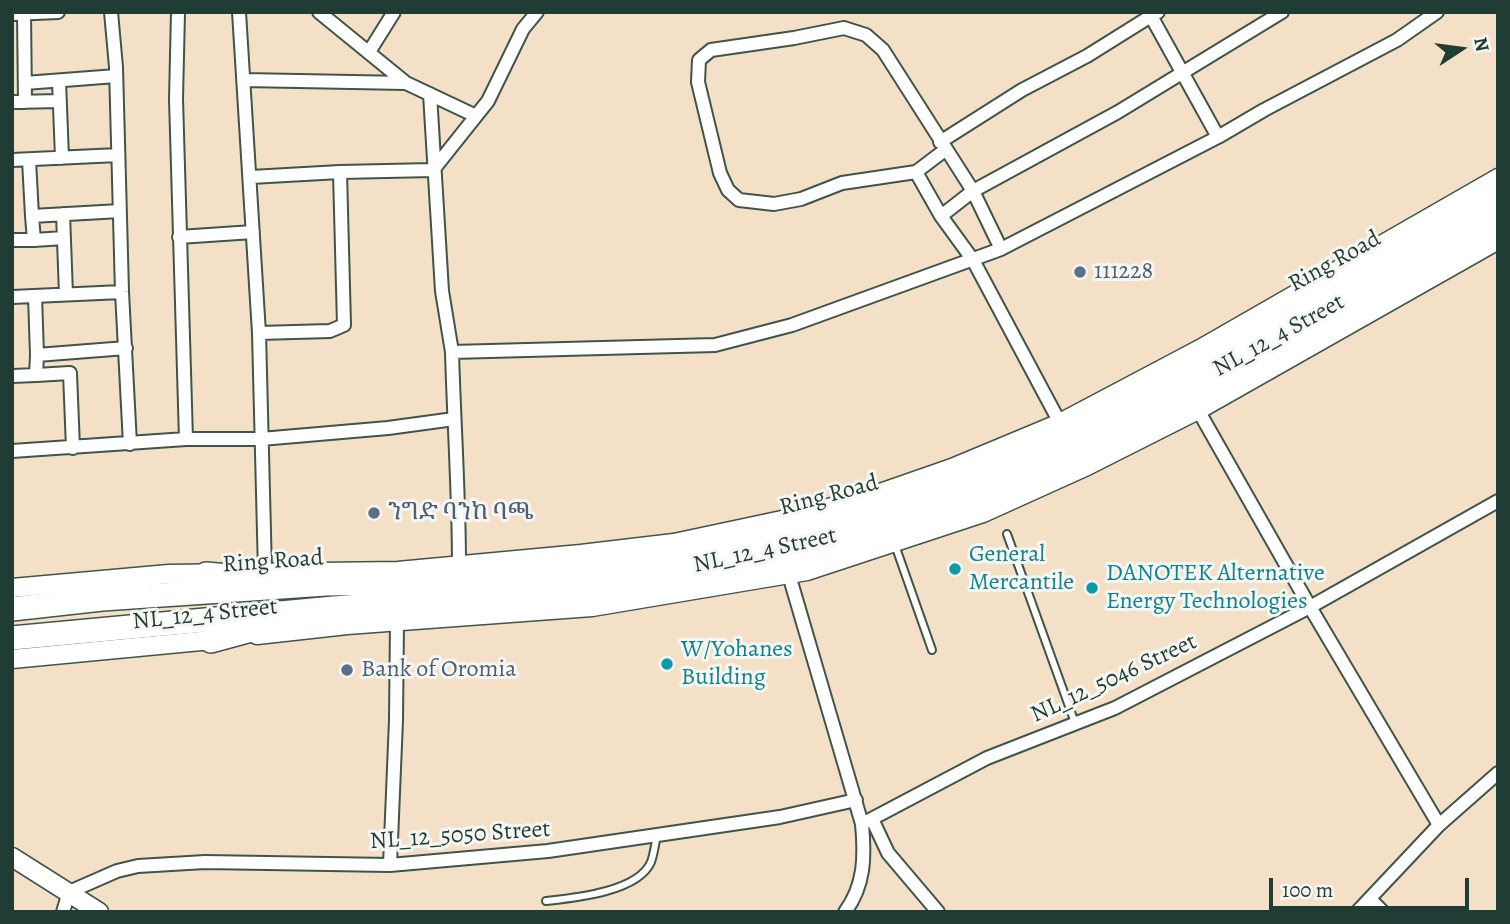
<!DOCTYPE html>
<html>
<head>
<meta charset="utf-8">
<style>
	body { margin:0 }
	#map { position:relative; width:1510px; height:924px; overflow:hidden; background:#f4e0c6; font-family:Alegreya,serif }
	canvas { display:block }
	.frame { position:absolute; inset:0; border:14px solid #1f3d34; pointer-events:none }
	.north { position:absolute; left:1426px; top:14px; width:70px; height:70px; -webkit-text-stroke:5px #f6f6f2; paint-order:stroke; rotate:77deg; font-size:19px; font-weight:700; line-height:28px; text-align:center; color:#1f3d34 }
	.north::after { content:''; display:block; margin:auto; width:24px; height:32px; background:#1f3d34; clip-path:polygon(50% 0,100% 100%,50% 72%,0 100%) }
	.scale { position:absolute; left:1269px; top:878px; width:200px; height:32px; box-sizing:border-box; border:4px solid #1f3d34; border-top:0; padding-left:9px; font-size:21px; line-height:24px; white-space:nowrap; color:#1f3d34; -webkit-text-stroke:5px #f6f6f2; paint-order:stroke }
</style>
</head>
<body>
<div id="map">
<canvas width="1510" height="924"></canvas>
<div class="frame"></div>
<div class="north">N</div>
<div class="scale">100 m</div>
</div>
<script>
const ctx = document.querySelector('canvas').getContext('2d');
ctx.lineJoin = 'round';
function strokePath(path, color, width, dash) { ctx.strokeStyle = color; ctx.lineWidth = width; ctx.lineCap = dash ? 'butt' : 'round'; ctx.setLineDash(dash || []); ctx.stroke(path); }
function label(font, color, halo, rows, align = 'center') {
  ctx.font = font + ' Alegreya,"Noto Serif Ethiopic",serif'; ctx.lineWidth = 6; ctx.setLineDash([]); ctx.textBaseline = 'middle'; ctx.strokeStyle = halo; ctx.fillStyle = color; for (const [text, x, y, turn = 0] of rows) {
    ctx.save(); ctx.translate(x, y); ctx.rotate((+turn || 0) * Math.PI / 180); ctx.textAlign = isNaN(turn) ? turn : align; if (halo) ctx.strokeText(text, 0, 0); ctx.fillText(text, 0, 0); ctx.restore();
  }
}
const lane = new Path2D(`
	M1007 534 1075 723
	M895 545 932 650
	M546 901C574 898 638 892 651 862 654 854 655 844 657 835`);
const street = new Path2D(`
	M111 12 116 67 122 292 130 444
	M178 12 176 99 186 439
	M239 12 259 333 265 572
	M319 12 406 83 476 116
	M1158 12 1151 16 1218 137
	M24 13 25 102
	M12 14 58 12
	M369 52 394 12
	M244 80 406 83
	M59 81 62 158
	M25 83 116 76
	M430 94 442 291 452 352
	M12 102 60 101
	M940 142 1022 90 1087 56 1151 16 1149 12
	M945 150 916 172 842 183 801 199 774 204 739 200 728 190 720 173 698 82 699 60 711 50 794 38 844 28 866 35 883 50 973 191 1001 249
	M12 160 118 155
	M29 160 32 216
	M916 172 941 216 973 260 1060 423
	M251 177 340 172
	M63 214 66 294
	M941 216 973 191 1118 112 1282 12
	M179 237 253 232
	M12 240H34L32 216 120 211
	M34 240 64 238
	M35 296 37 355
	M12 297 122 292
	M259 333 330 331 344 325 340 172 433 170 488 101 523 29 537 12
	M36 375 70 373 73 448
	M12 376 36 375 37 355 126 348
	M1198 410 1310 607 1439 825
	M12 451 186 439H261L388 428 454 419
	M459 565C459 494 454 423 452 352L715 345 792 325 1001 249 1218 137 1264 110 1397 40 1437 12
	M789 575 862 824C865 856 865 885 845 912
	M872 819 888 853 938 912
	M862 824 987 758 1115 708 1310 607 1498 501
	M390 865 396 720 397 623
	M1370 899 1383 912
	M63 912 69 892 117 871 138 866 205 862 390 865 548 851 780 817 856 800
	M1357 912 1439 825 1498 773`);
const secondary = new Path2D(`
	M12 588 169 574 398 571 581 554 674 543 782 520 863 499 952 468 1060 423 1200 349 1498 178
	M257 635 347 625 592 607 807 571 983 513 1087 466 1198 410 1498 240
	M12 659 222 639
	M12 857 99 912`);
const highway = new Path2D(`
	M206 574 250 578
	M12 609 102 599 326 584 451 582 573 573 656 561 734 547 859 519 1001 466 1159 391 1498 198
	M12 638 334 608 574 593 703 575 844 543 992 492 1084 450 1163 410 1498 220
	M211 641 270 625`);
strokePath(lane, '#3f554a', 10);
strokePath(street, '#3f554a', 16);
strokePath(secondary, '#3f554a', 21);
strokePath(highway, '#3f554a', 26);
strokePath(lane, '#fff', 6);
strokePath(street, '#fff', 12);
strokePath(secondary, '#fff', 18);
strokePath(highway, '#fff', 23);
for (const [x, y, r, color] of [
	[1080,272,7,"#5c6f8a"],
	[374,513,7,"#5c6f8a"],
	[955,569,7,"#0f9aa8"],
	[1092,588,7,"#0f9aa8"],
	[667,664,7,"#0f9aa8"],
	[347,670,7,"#5c6f8a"]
]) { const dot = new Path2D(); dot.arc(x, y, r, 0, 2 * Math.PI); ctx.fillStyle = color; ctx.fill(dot); strokePath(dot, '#f6f6f2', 2.5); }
label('24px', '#1f3d34', '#f6f6f2', [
	["Ring Road",1335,262,-29],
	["NL_12_4 Street",1279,336,-29],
	["Ring Road",829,496,-15],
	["NL_12_4 Street",765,551,-12],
	["Ring Road",273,562,-4],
	["NL_12_4 Street",205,615,-6],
	["NL_12_5046 Street",1114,679,-25],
	["NL_12_5050 Street",460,836,-4]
]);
label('24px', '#4e5e75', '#f6f6f2', [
	["111228",1094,272],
	["ንግድ ባንከ ባጫ",388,513],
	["Bank of Oromia",361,670]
], 'left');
label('24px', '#0d838f', '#f6f6f2', [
	["General",969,555],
	["Mercantile",969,583],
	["DANOTEK Alternative",1106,574],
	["Energy Technologies",1106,602],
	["W/Yohanes",681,650],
	["Building",681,678]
], 'left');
</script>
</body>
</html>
